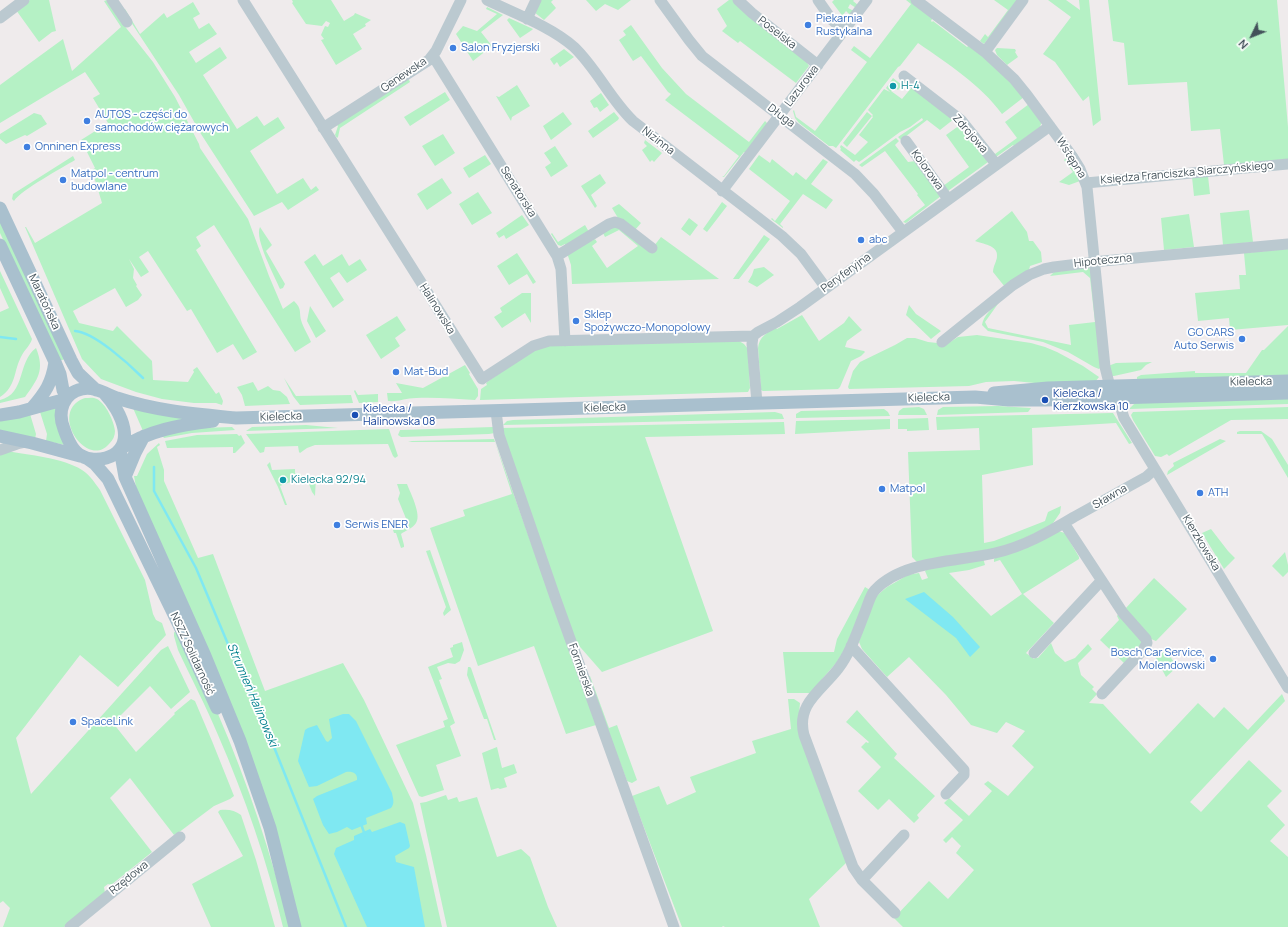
<!DOCTYPE html>
<html>
<head>
<meta charset="utf-8">
<style>
	body { margin:0 }
	#map { position:relative; width:1288px; height:927px; overflow:hidden; background:#efebec; font-family:Manrope,sans-serif }
	canvas { display:block }
	.north { position:absolute; left:1232px; top:16px; width:40px; height:40px; -webkit-text-stroke:3px #fff; paint-order:stroke; rotate:227deg; font-size:11px; font-weight:700; line-height:16px; text-align:center; color:#43525a }
	.north::after { content:''; display:block; margin:auto; width:14px; height:18px; background:#43525a; clip-path:polygon(50% 0,100% 100%,50% 72%,0 100%) }
</style>
</head>
<body>
<div id="map">
<canvas width="1288" height="927"></canvas>
<div class="north">N</div>
</div>
<script>
const ctx = document.querySelector('canvas').getContext('2d');
ctx.lineJoin = 'round';
function paint(path, color) { ctx.fillStyle = color; ctx.fill(path, 'evenodd'); }
function strokePath(path, color, width, dash) { ctx.strokeStyle = color; ctx.lineWidth = width; ctx.lineCap = dash ? 'butt' : 'round'; ctx.setLineDash(dash || []); ctx.stroke(path); }
function label(font, color, halo, rows, align = 'center') {
  ctx.font = font + ' Manrope,sans-serif'; ctx.lineWidth = 3.5; ctx.setLineDash([]); ctx.textBaseline = 'middle'; ctx.strokeStyle = halo; ctx.fillStyle = color; for (const [text, x, y, turn = 0] of rows) {
    ctx.save(); ctx.translate(x, y); ctx.rotate((+turn || 0) * Math.PI / 180); ctx.textAlign = isNaN(turn) ? turn : align; if (halo) ctx.strokeText(text, 0, 0); ctx.fillText(text, 0, 0); ctx.restore();
  }
}
paint(new Path2D(`
	M30 0H49L56 31 52 32 39 42 16 10Z
	M107 0 123 24 153 62 175 97 199 144 200 148 248 219 269 276 283 309 294 301C302 309 299 311 301 320 303 327 308 335 311 342L295 352 214 225 196 237 201 246 196 250 257 352 243 360 233 344 217 353 191 309 187 311 148 251 139 257 149 272 141 277 129 259 134 269 133 278 137 285 136 286 142 295 138 300 126 307 115 288 73 311 79 323 113 331 117 326 152 361 153 380 188 382 194 372 193 370 197 367 216 394 219 392 223 401 222 405 216 403H194L162 399 136 392 101 379 82 359 25 227H26L35 243 102 203 92 170 95 168 81 140 108 123 93 98 100 94 85 72 0 123V85L63 39 72 71 121 27 104 1Z
	M292 0H331L344 21 354 15 355 13 371 20 365 24 366 26 353 34 362 49 336 65 321 40 324 39 321 35 325 26 328 27 330 23 326 21 322 26 306 24 292 3 293 2Z
	M540 0H553L551 2 556 8 544 20 534 12Z
	M586 0H631L618 10 605 4 596 11Z
	M729 0H733L806 61 809 66 796 83 740 41 738 43 722 31 727 26 717 9Z
	M834 0H854L853 1 858 5 856 8 850 4 848 8 854 11 850 15 846 11 843 15 848 19 847 20 839 19 841 14 832 2Z
	M906 0H911L933 17 931 21 932 22 933 21 967 47 970 44 983 54 1024 97 1002 114C980 84 948 64 918 43L900 66 898 67 836 148 833 146H829L799 123 795 118 793 111 794 110 796 117 815 131 867 62 851 50 854 46 870 58 911 4Z
	M994 0H1019L984 44 980 41 985 34 988 37 1008 10Z
	M1048 0H1066L1080 10 1079 0H1089L1101 120 1093 126 1089 96 1083 101 1055 62 1043 54 1071 17Z
	M1108 0H1277L1288 127V159L1224 165 1220 129 1191 131 1187 82 1128 85 1124 43 1113 41Z
	M193 2 200 14 193 18 199 29 209 23 217 34 189 52 196 63 220 47 227 58 203 75 237 129 257 116 264 126 278 117 285 128 250 151 277 194 303 178 311 190 316 186 319 190 288 210 282 202 254 216 201 134 179 95 123 10 125 9 140 34 164 13 167 18Z
	M487 7 503 15 481 32 492 46 473 61 456 34 463 26 477 31 497 14 486 9Z
	M509 18 533 29 532 30 520 38 507 20Z
	M631 25 662 68 686 94 749 142 765 121 768 124 746 153 744 152 724 177 722 176H724L739 156 665 100 671 94 668 92 641 56 633 61 619 40 626 35 623 31Z
	M997 48 1015 49 1016 51 1015 52 1018 57 1007 65 997 55 995 50Z
	M564 49 574 57 560 67 557 62 554 65 550 59Z
	M408 78 410 82 340 128 338 137 337 138 335 135 338 126 336 124Z
	M893 78 902 85 898 90 895 88 897 86 892 82 889 87 892 90 891 91 902 99 912 87 954 119 940 130 927 120 901 140 898 137 923 120 922 118 910 127 900 132 862 160 859 162 856 160 854 162 840 150 841 149 840 147 841 145 855 155 868 142 859 135 873 117 872 116 847 147 843 143 867 112 872 116 873 115 868 110 884 89 890 92 886 88Z
	M517 85 530 106 512 117 511 121 496 96 499 97Z
	M445 92 450 100 410 126 404 117Z
	M601 93 609 105 600 112 597 107 594 108 590 101Z
	M1029 104 1042 121 1040 127 1014 146 1013 145 996 157 991 152 995 154 1017 138 1005 122Z
	M563 112 572 124 551 140 543 126Z
	M614 112 619 118 618 120 593 138 588 131Z
	M34 113 41 115 47 124 27 136 25 135 6 144 0 139V134Z
	M960 125 988 162 948 191 943 186 969 167 946 135Z
	M443 134 455 153 435 166 422 146Z
	M896 138 899 141 895 145 908 162 916 161 941 196 906 223 903 222 925 205 917 195 918 194 885 151 862 167 859 165Z
	M645 140 662 153 654 162 652 160 650 162 642 150 647 146 644 143Z
	M555 146 568 166 551 177 545 167 551 163 544 153Z
	M485 155 491 164 469 178 463 168Z
	M759 155 770 163 772 159 793 176 796 172 806 180 823 159 828 162 811 184 833 200 826 209 803 194 780 224 783 227V228L771 219 772 218 775 221 790 201 749 169Z
	M73 156 75 160C62 168 21 190 14 201L12 199 13 194Z
	M1067 157 1080 181 1069 185 1059 182 1073 172 1064 160Z
	M600 174 606 183 591 195 597 206 595 208 581 186Z
	M1208 176 1210 194 1194 196 1192 177Z
	M442 178 452 193 427 210 417 194Z
	M478 192 492 213 472 225 459 204Z
	M722 202 727 206 707 232 703 229Z
	M619 204 641 223 635 230 618 218 612 208Z
	M1249 210 1253 242 1223 245 1220 213Z
	M1012 211 1027 232 1029 241H1033L1041 252 1042 262 1030 266 1029 270 1005 287 993 272C993 266 997 261 997 256 998 245 982 244 975 241Z
	M1189 214 1194 247 1164 250 1161 218Z
	M522 215 529 225 506 239 504 235 499 238 496 233Z
	M689 218 698 225 690 236 681 229Z
	M0 220 65 359 59 361 0 233Z
	M585 225 589 232 566 246 565 244 561 246 558 245 551 234 552 233 558 242Z
	M615 226 650 251 661 237 719 279 572 284 571 265 567 253 595 239 597 242 592 246 607 268 638 246 619 230 605 237 603 233Z
	M260 227 272 245 266 251 285 284 283 288 280 289C275 277 254 238 260 227Z
	M764 235 770 239 739 279H733Z
	M1288 249V325L1230 330 1229 318 1198 321 1195 293 1240 289 1239 275H1246L1244 253Z
	M517 253 536 282 533 284 527 274 509 285 497 266Z
	M315 254 323 266 342 254 349 266 360 259 367 270 347 283 339 272 330 278 344 300 333 308 304 262Z
	M764 267 774 275 757 287 748 282 752 275 754 269Z
	M1089 268 1092 271 1101 367 1099 369 1094 367 1068 352 1043 342 988 331 982 325C983 316 993 307 1000 301L985 322 988 328 1071 345 1069 325 1095 322 1090 278 1083 272 1050 276 1054 272Z
	M0 271 32 339C30 346 25 349 22 355 13 371 17 386 0 397V312L9 308 0 288Z
	M522 293H531V323L525 313 502 328 494 317 502 312 500 308Z
	M909 305 916 314 941 331 931 339 906 315Z
	M310 306 326 331 316 338 307 321Z
	M802 315 819 341 844 323 849 316 862 330 847 341 845 347 864 351 865 352 861 356 851 361 840 387 838 389 763 391 761 390 758 348C759 337 767 333 775 327L777 329Z
	M397 316 406 330 395 338 400 346 381 359 366 335Z
	M1288 326V376L1137 381V377L1141 375 1195 371V373H1246L1262 350H1264Z
	M977 335 1031 343 1045 347 1057 352 1083 366 1099 377 1095 382 1045 384 1014 381 986 382 969 386 849 389 848 387 853 371 860 362 895 345 907 338H915L928 342 947 344 958 337Z
	M739 341 744 344 748 349 750 388 748 392 480 400 481 389 487 385 486 383 491 379 536 349 544 346Z
	M36 348C45 370 38 379 25 397L0 403V400C26 394 17 362 36 348Z
	M1152 362 1146 365 1141 370 1114 376H1111L1108 366 1116 363Z
	M465 365 470 373 469 374 478 389V396L475 400C455 399 436 397 416 398 406 398 398 402 388 401L387 393H402L396 383 423 388Z
	M284 378 296 396 351 395 353 403 300 405 293 396Z
	M253 382 258 391 268 386 273 390 280 391 287 397 290 404 245 406 242 395 237 387Z
	M355 390 358 395 378 394V402L359 403 354 391Z
	M1288 397V404L1129 409 1136 402Z
	M85 398C89 398 93 397 97 399 106 404 114 421 115 431 115 436 113 440 109 444 87 470 47 411 85 398Z
	M57 406 65 445 46 441 47 434 40 412Z
	M998 406 1031 408 1028 412 937 415 938 410 943 407Z
	M919 407 924 409 927 415H898L899 411 903 408Z
	M1288 407V419L1231 420 1169 456 1167 454 1161 457 1155 456 1133 420 1131 415 1133 412Z
	M133 408 186 418 143 431Z
	M884 409 888 412 890 416 796 418V414L801 411Z
	M775 412 782 414 784 419 503 425 507 421 513 420Z
	M1113 413 1132 443 1129 444 1116 423 1032 428 1033 465 982 475 984 543 994 541 1045 521 1048 512 1061 506 1060 513 1051 526 1007 546 918 563 912 557 908 452 980 450 979 428 937 430 936 417Z
	M30 414 36 434 35 439 0 430V420Z
	M928 418 929 430 907 431V429H898V419Z
	M890 419V429L795 434 796 421Z
	M784 422 785 434 645 437 713 631 602 672 574 640 501 428Z
	M306 425 338 428 246 431 252 427Z
	M232 427 235 430 192 433 164 438 162 435 199 428Z
	M493 427 495 433 489 434 401 437 398 435 400 430Z
	M389 429 398 456 395 458 393 456 388 444 315 445 307 448 300 453 299 452 298 446 265 447 264 452 260 453 246 434Z
	M1240 431H1261L1272 439 1288 465V478L1262 434H1237V432Z
	M237 434 239 436 241 435 245 443 235 453H233V447L167 448 165 441 197 435Z
	M494 439 596 725 566 734 534 646 478 666 430 528 465 516 463 510 512 494 495 442H408L412 441Z
	M1220 439 1226 441 1167 475 1168 471 1174 466 1173 463Z
	M159 443 160 445 157 447 164 470V481L198 558 213 554 265 691 343 663 364 700 413 803 426 855 442 927H300L280 853 136 487 134 476H137L147 454Z
	M7 451C28 455 64 458 82 470 90 475 95 483 100 490L145 580 153 614 156 620 162 623 166 635 118 687 80 655 16 738 31 794 161 650 168 646 190 692 171 709 150 686 113 723 136 752 175 714 174 713 191 699 195 701 212 741 234 796 230 799 214 806 178 833 174 835 130 778 110 798 152 852 111 885 108 884 104 887 105 893 64 927H3L10 908 3 901 0 903V454Z
	M270 462 272 470 295 469V473H299L302 476H316L315 496 312 492 306 476 280 486 287 505H285L278 487 267 465Z
	M397 484H407C410 492 422 515 416 523 413 528 405 531 401 534L404 545V547L401 548 396 533H394L392 527 407 521 398 499 400 493Z
	M1211 529 1228 551 1235 558 1224 569 1202 533Z
	M1058 531 1065 533 1079 557V559L1023 594 1054 623 1026 653 1034 659 1036 657 1038 658 1051 643 1055 653 1065 662 1075 658 1088 644 1092 649 1078 663 1081 675 1094 687 1092 689 1097 694 1089 703 1103 704 1150 754 1198 703 1214 718 1224 707 1248 730 1282 694 1285 701 1190 802 1201 812 1249 760 1282 791 1267 806 1285 825 1270 841 1288 857V927H903L894 918 929 881 948 899 974 870 956 853 961 846 952 837 946 843 943 840 963 820 944 803 949 798 969 816 992 791 984 784 988 781 1008 796 1034 767 1012 746 1025 731 1006 722 997 733 971 725 946 695 909 657 887 677 862 649 859 642 874 598 887 587 901 579 907 575 919 573 922 580 928 578 925 571 927 569 983 558 985 565 969 570 949 573 991 616 1022 594 1000 560 994 562V559L996 557Z
	M430 550 451 610 444 616 443 613 446 607 426 551Z
	M1285 552 1288 565V572L1283 577 1272 566Z
	M1154 578 1187 609 1156 641 1151 639 1125 609Z
	M865 587 870 590 849 642 837 662 810 693H787L783 652H834L837 639Z
	M1119 613 1143 643 1124 663 1100 640 1119 620 1117 616Z
	M174 632 177 633C190 660 205 686 218 714 248 783 271 854 290 927H283C267 861 245 797 218 735 206 706 191 678 178 650L174 636Z
	M462 642 464 650 460 661 455 664 448 663 437 667 442 679 439 680 455 723 450 726 461 756 436 765 444 790 422 797 419 796 396 745 445 727 443 721 448 719 428 667 453 657 450 648 453 647V645Z
	M1166 650 1177 667 1166 677 1156 658Z
	M468 667H470L471 668 496 740H494L487 719H484L467 675Z
	M587 676H590L609 728 617 725 637 780 632 783 627 781Z
	M788 699H794L800 703 799 714 847 862 809 899 820 927H725L723 926 722 927H682L632 796 659 786 667 805 696 792 690 777 756 753 752 741 791 729Z
	M857 710 897 754 894 758 935 796 917 815 919 818 914 823 889 799 878 810 858 791 881 767 861 747 866 742 868 743 869 742 846 722Z
	M497 747 502 768 514 764 517 773 504 778 507 787 500 789 498 788 491 790 482 753Z
	M446 795 448 800 457 797 459 802 477 797 497 857 521 849 530 857 548 907 557 927H447L420 803 426 802Z
	M220 810C228 809 235 810 241 815L256 860 275 927H211L192 884 243 856 218 812Z`), '#b5f1c5');
paint(new Path2D(`
	M924 592 953 617 980 647 970 657 956 638 905 599Z
	M343 714H349L356 721 392 793C393 799 395 803 391 808L366 818 367 824 352 830 347 827 337 832 329 834 323 825 313 799 317 796 357 780C358 773 352 771 346 772L317 786 309 787 298 761 305 730 308 728 317 725 326 741 328 742 332 738 329 719Z
	M400 822 405 824 410 846 409 848 395 856 396 862 414 867 425 927H367L334 854 336 848 354 840V836L370 829 372 832Z`), '#7fe8f2');
strokePath(new Path2D(`
	M75 331C94 332 129 364 143 378
	M0 337 16 339
	M154 467V491L196 568 233 656 262 717 346 927
	M361 824 365 835`), '#7fe8f2', 2.5);
strokePath(new Path2D(`
	M112 0 127 22
	M243 0 482 379 533 346 549 341 753 336
	M487 0C514 13 552 27 574 47 597 69 610 99 633 121L782 236 801 254 826 288
	M660 0 689 40 702 56 855 174 874 194 903 232
	M738 0 752 13 818 65
	M818 0 832 20 844 30
	M916 0 985 52 1014 79 1027 95 1072 156 1080 169 1087 187 1105 367 1109 383 1119 402 1124 418 1288 688
	M0 18 24 0
	M527 19 536 0
	M985 52 1023 0
	M433 56 557 256 561 269 565 341
	M904 76 961 120 996 164
	M323 128 429 60 436 51 461 0
	M906 141 948 199
	M1086 183 1288 164
	M722 191 867 0
	M557 256 609 224 615 222 621 224 652 248
	M942 342 1013 285 1029 275 1044 269 1054 267 1103 261 1288 244
	M757 403 752 344 753 336 758 332 777 322 800 307 1050 126
	M496 411 499 435 555 597 674 927
	M0 450 17 444 26 442
	M1064 523 1123 613 1146 639 1147 643 1143 650 1102 694
	M851 646 964 770V775L946 794
	M1034 653 1101 581
	M862 880 904 835
	M895 913 862 880 853 867 804 735C796 704 821 691 838 669 851 652 857 632 865 612 868 605 870 595 875 590 903 560 957 562 995 553 1023 547 1049 532 1074 517 1098 504 1122 490 1146 477L1155 469
	M70 927 180 837`), '#bbc9d0', 11);
strokePath(new Path2D(`
	M0 208 71 360 78 373 96 390
	M0 245 55 362 60 374 63 390 67 398
	M994 393 1048 388 1288 381
	M105 394C121 411 139 448 106 458 99 460 88 460 82 456 73 452 67 438 64 429 57 412 63 393 82 389 94 386 106 394 117 398 156 411 195 414 236 418L975 397 1009 400H1045L1288 393
	M32 408C45 393 52 383 55 362
	M0 415 19 412 66 399
	M0 436 32 443 80 456
	M120 449 125 477 205 656 240 741 270 828 295 927
	M120 449C149 430 180 425 213 421
	M88 459 95 464 108 479 180 627 217 708
	M125 477 135 453 144 436`), '#a9c0ce', 13);
for (const [x, y, r, color] of [
	[808,25,4,"#3f7fe0"],
	[453,48,4,"#3f7fe0"],
	[893,86,4,"#0f9aa8"],
	[87,121,4,"#3f7fe0"],
	[27,147,4,"#3f7fe0"],
	[63,180,4,"#3f7fe0"],
	[861,240,4,"#3f7fe0"],
	[576,321,4,"#3f7fe0"],
	[1242,339,4,"#3f7fe0"],
	[396,372,4,"#3f7fe0"],
	[1045,400,4,"#1a4fb4"],
	[355,415,4,"#1a4fb4"],
	[283,480,4,"#0f9aa8"],
	[882,489,4,"#3f7fe0"],
	[1200,493,4,"#3f7fe0"],
	[337,525,4,"#3f7fe0"],
	[1213,659,4,"#3f7fe0"],
	[73,722,4,"#3f7fe0"]
]) { const dot = new Path2D(); dot.arc(x, y, r, 0, 2 * Math.PI); ctx.fillStyle = color; ctx.fill(dot); strokePath(dot, '#fff', 1.5); }
label('11px', '#366cbe', '#fff', [
	["Piekarnia",816,19],
	["Rustykalna",816,32],
	["Salon Fryzjerski",461,48],
	["AUTOS - części do",95,115],
	["samochodów ciężarowych",95,128],
	["Onninen Express",35,147],
	["Matpol - centrum",71,174],
	["budowlane",71,187],
	["abc",869,240],
	["Sklep",584,315],
	["Spożywczo-Monopolowy",584,328],
	["GO CARS",1234,333,"right"],
	["Auto Serwis",1234,346,"right"],
	["Mat-Bud",404,372],
	["Matpol",890,489],
	["ATH",1208,493],
	["Serwis ENER",345,525],
	["Bosch Car Service,",1205,653,"right"],
	["Molendowski",1205,666,"right"],
	["SpaceLink",81,722]
], 'left');
label('11px', '#43525a', '#fff', [
	["Poselska",777,33,38],
	["Genewska",404,75,-34],
	["Lazurowa",802,86,-53],
	["Długa",781,116,37],
	["Zdrojowa",970,134,49],
	["Nizinna",658,141,38],
	["Wstępna",1071,158,58],
	["Kolorowa",927,170,54],
	["Księdza Franciszka Siarczyńskiego",1187,173,-5],
	["Senatorska",518,192,58],
	["Hipoteczna",1103,261,-6],
	["Peryferyjna",846,273,-36],
	["Maratońska",44,302,65],
	["Halinowska",437,309,58],
	["Kielecka",1251,382,-1],
	["Kielecka",929,398,-2],
	["Kielecka",605,408,-2],
	["Kielecka",281,417,-2],
	["Sławna",1110,497,-30],
	["Kierzkowska",1201,543,59],
	["NSZZ Solidarność",192,654,65],
	["Formierska",581,670,70],
	["Rzędowa",129,878,-39]
]);
label('11px', '#0d838f', '#fff', [
	["H-4",901,86],
	["Kielecka 92/94",291,480]
], 'left');
label('11px', '#164399', '#fff', [
	["Kielecka /",1053,394],
	["Kierzkowska 10",1053,407],
	["Kielecka /",363,409],
	["Halinowska 08",363,422]
], 'left');
label('italic 12px', '#05838f', '#fff', [
	["Strumień Halinowski",252,695,67]
]);
</script>
</body>
</html>
